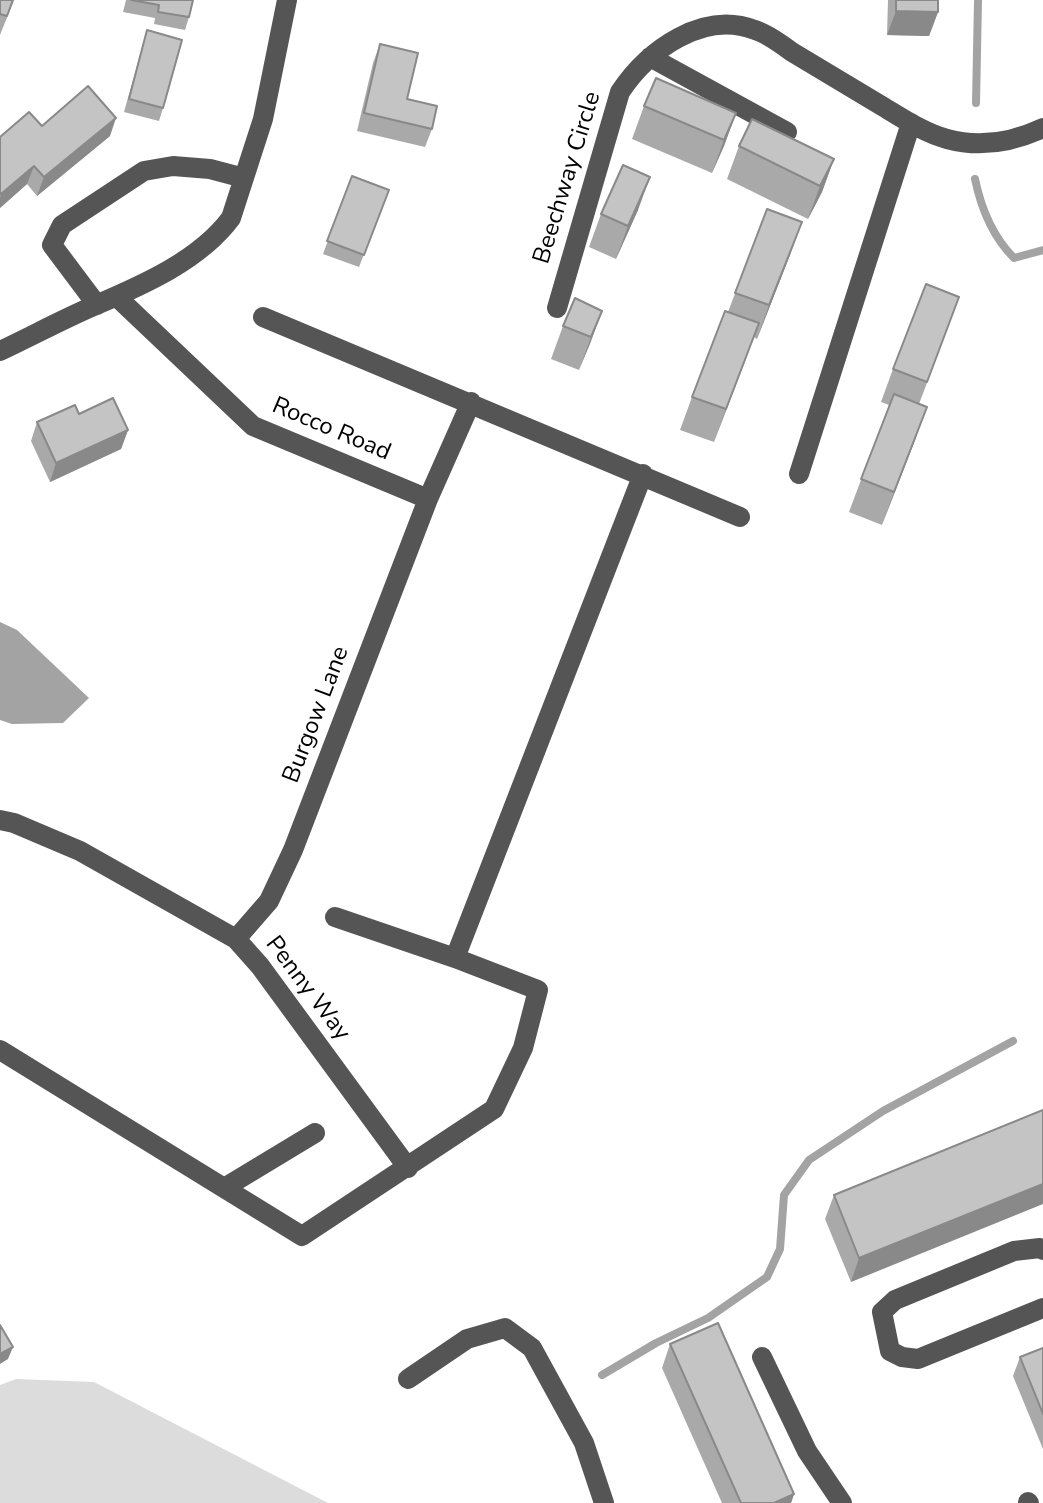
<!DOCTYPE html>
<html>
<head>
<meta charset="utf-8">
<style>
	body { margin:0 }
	canvas { display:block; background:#fff }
</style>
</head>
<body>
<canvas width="1043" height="1503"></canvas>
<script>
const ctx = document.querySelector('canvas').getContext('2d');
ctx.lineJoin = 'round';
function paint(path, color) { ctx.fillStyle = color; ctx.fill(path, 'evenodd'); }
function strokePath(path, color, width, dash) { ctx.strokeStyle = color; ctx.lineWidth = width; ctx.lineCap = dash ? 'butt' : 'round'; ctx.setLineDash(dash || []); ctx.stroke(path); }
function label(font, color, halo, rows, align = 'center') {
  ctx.font = font + ' "Nunito Sans",sans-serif'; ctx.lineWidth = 6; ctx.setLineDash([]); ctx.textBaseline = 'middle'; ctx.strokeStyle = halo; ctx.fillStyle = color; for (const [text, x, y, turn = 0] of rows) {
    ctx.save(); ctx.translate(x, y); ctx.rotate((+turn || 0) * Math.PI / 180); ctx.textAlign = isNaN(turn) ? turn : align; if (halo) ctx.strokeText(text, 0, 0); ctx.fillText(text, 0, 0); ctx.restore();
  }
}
paint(new Path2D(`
	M16 1379 94 1382 328 1503H0V1385Z`), '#dcdcdc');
paint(new Path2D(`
	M0 622 17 630 89 698 63 723 12 724 0 720Z`), '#a3a3a3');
strokePath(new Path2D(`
	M976 103 978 0
	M975 179C981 208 993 237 1014 258L1043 250
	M602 1375 656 1343 708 1318 767 1277 780 1249 784 1195 809 1160 883 1111 1013 1041`), '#a3a3a3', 8);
strokePath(new Path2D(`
	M650 57 787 132
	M117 297 253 426 428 499
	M97 305 52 245 62 225 144 171 173 166 210 169 244 178
	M557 308 620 92C648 50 703 10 755 30 768 34 781 44 792 52 822 70 852 88 882 106 902 118 924 133 947 139 980 148 1013 142 1043 128
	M263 317 740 517
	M0 351C32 336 63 319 96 305 143 285 200 260 231 218L263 119 287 0
	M799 474 911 123
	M0 820 14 823 80 851 236 939 260 966 408 1168
	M335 917 455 958
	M236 939 269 901 293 850 428 499 471 402
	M0 1050 302 1236 494 1109 523 1048 538 990 455 958 643 474
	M224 1188 315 1133
	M1043 1250 1040 1248 1014 1251 895 1300 882 1312 890 1351 902 1357 918 1359 1043 1308
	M762 1357 807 1451 842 1503
	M408 1379 467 1339 505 1328 532 1348 584 1443 604 1503
	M1028 1502 1029 1503`), '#555', 20);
paint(new Path2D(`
	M0 0H14L0 35Z
	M126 0H193L189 17 185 30 154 24 155 18 123 12Z
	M888 0H938V12L929 36 887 35Z
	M147 30 163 108 159 121 124 112Z
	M380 44 407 99 432 129 425 147 357 131 373 63Z
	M644 106 736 113 724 146 712 173 632 139Z
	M42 126 110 136 37 196 27 184 0 208V137Z
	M739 146 834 159 822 192 808 219 727 179Z
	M352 176 389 190 359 267 323 254Z
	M767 209 790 255 757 339 754 337 714 442 680 430 692 397 728 312Z
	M638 210 616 259 589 247 601 214Z
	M602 311 579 370 551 359 563 326Z
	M947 330 919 404 915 440 882 525 849 512 889 405 881 402 893 369Z
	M37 422 128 430 121 449 50 482 31 441Z
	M1043 1110 851 1282 825 1219 834 1195Z
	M670 1344 794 1494 791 1503H722L662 1368Z
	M1043 1348V1449L1013 1376 1020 1357Z`), '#a9a9a9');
paint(new Path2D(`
	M896 11 938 12 929 36 887 35Z
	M736 113 724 146 712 173 724 140Z
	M116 118 110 136 37 196 44 177Z
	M834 159 822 192 808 219 820 186Z
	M34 166 27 184 0 208V198L1 194Z
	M650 177 638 210 616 259 628 226Z
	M802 222 790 255 757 339 769 305Z
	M602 311 590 344 579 370 591 337Z
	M759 323 747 356 714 442 726 409Z
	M927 407 915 440 882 525 894 492Z
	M128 430 121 449 50 482 56 463Z
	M1043 1184V1204L851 1282 859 1258Z
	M13 1347 8 1359 0 1364V1354Z
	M794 1494 791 1503H774Z`), '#898989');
const building = new Path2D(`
	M0 0H13L7 16 0 14Z
	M131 0H193L189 17 158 12 159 5Z
	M896 0H938V12L896 11Z
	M147 30 182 40 163 108 129 99Z
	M380 44 418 53 407 99 437 106 432 129 364 113Z
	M656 78 736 113 724 140 644 106Z
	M88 86 116 118 44 177 34 166 1 194 0 192V137L29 112 42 126Z
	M752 119 834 159 820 186 739 146Z
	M623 165 650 177 628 226 601 214Z
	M352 176 389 190 364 255 327 241Z
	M767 209 802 222 769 305 735 293Z
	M926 284 959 297 927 382 893 369Z
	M575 298 602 311 591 337 563 326Z
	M725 311 759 323 726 409 692 397Z
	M894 394 927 407 894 492 861 479Z
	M113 398 128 430 56 463 37 422 75 405 79 414Z
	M1043 1110V1184L859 1258 834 1195Z
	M718 1323 794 1494 774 1503H741L670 1344Z
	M0 1325 13 1347 0 1354Z
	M1043 1348V1414L1020 1357Z`);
paint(building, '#c4c4c4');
strokePath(building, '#898989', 2);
label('24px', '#000', '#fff', [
	["Beechway Circle",568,178,-73],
	["Rocco Road",331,430,23],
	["Burgow Lane",317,715,-69],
	["Penny Way",307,989,53]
]);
</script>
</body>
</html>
